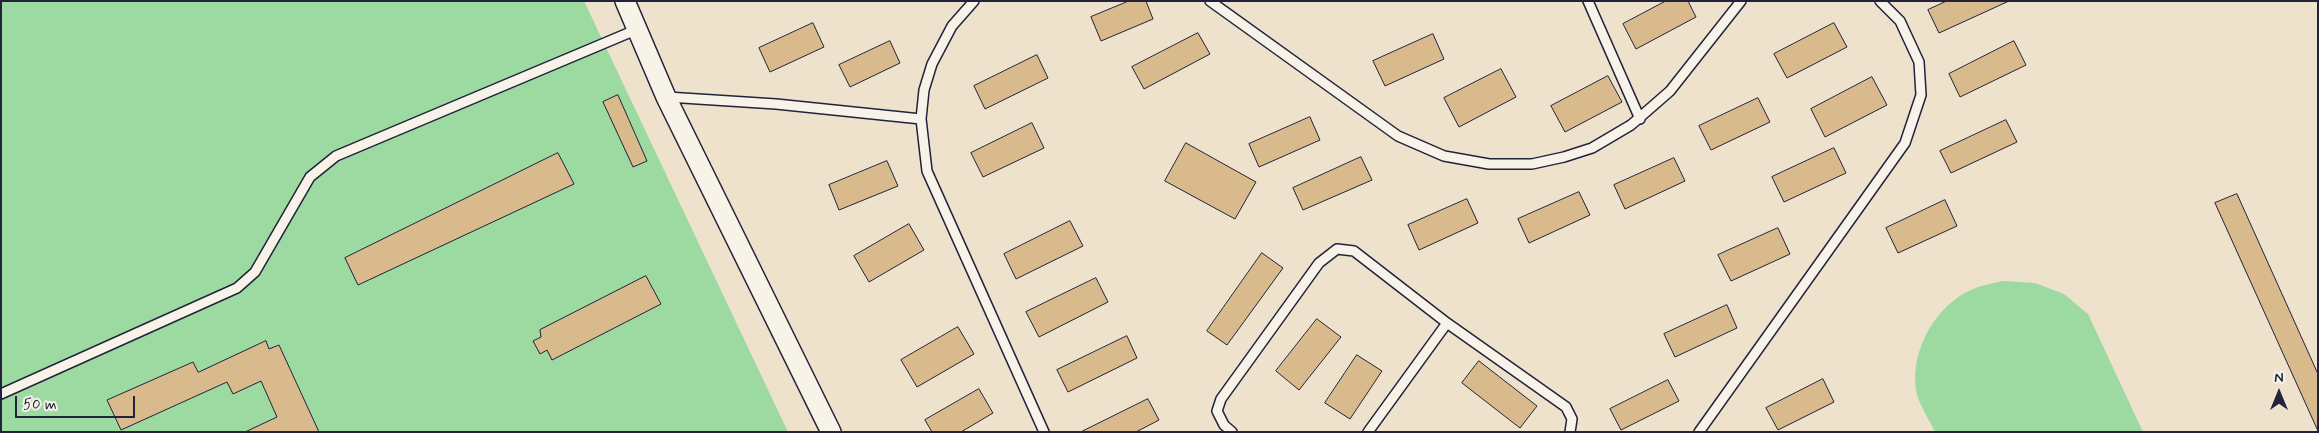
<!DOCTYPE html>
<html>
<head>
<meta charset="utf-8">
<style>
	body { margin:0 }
	#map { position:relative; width:2319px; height:433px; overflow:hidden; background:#eee2cc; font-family:Mynerve,sans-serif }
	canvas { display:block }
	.frame { position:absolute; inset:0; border:2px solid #22223b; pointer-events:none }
	.north { position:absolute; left:2254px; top:368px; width:50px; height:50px; -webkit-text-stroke:4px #f7f3e8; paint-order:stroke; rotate:0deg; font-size:14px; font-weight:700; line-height:20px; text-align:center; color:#22223b }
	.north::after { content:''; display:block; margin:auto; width:18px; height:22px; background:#22223b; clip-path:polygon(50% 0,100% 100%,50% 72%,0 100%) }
	.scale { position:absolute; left:15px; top:396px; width:120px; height:22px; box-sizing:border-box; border:2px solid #22223b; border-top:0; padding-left:6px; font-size:15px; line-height:18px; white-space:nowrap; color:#22223b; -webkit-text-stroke:4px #f7f3e8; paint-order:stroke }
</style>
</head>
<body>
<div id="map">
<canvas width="2319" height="433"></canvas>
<div class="frame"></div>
<div class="north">N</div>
<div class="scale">50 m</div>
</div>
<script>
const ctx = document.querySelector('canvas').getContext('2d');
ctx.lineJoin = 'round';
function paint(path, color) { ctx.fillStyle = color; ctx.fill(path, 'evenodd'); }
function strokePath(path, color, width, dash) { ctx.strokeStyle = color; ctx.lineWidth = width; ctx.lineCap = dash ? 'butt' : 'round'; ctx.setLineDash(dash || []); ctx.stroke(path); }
paint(new Path2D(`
	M1 1H584L788 432H1Z
	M2003 281 2035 283 2064 294 2088 314 2143 432H1935C1929 419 1918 403 1916 390 1910 349 1937 304 1973 289 1983 285 1994 283 2003 281Z`), '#9ddaa2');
const building = new Path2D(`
	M1129 1H1146L1153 19 1101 41 1091 17Z
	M1666 1H1688L1696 17 1636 49 1623 24Z
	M1947 1H2009L1939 33 1928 10Z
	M813 23 824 47 770 72 759 48Z
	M1834 23 1847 47 1787 78 1774 54Z
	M1198 33 1210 54 1144 89 1132 67Z
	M1433 34 1444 59 1385 86 1373 61Z
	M890 41 900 63 850 87 839 65Z
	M2014 41 2026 65 1960 97 1949 74Z
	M1037 55 1048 78 985 109 974 86Z
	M1501 69 1516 97 1459 127 1444 98Z
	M1608 76 1622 102 1565 132 1551 106Z
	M1872 77 1887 105 1825 137 1811 109Z
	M618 95 647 161 633 167 603 102Z
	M1758 98 1770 122 1711 150 1699 126Z
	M1310 117 1320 140 1259 167 1249 144Z
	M2006 120 2017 142 1951 173 1940 151Z
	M1032 123 1044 148 983 177 971 153Z
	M1186 143 1256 182 1235 219 1165 181Z
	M1834 148 1846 173 1784 202 1772 177Z
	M558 153 574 184 358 285 345 258Z
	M1361 157 1372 180 1303 210 1293 188Z
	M1674 158 1685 181 1625 209 1614 185Z
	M887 161 898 186 839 210 829 185Z
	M1579 192 1590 215 1529 243 1518 219Z
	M2237 194 2318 374V431L2215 203Z
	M1467 199 1478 223 1419 250 1408 225Z
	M1945 200 1957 226 1898 253 1886 228Z
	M1070 221 1083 246 1016 279 1004 254Z
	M909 224 924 250 869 282 854 256Z
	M1778 228 1790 254 1731 281 1718 255Z
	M1262 253 1283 268 1227 345 1207 331Z
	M646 276 661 304 552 360 547 350 540 354 533 341 541 337 540 330Z
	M1096 278 1108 302 1039 337 1026 312Z
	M1727 305 1737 328 1675 357 1664 334Z
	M1317 319 1341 337 1299 390 1276 371Z
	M958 327 974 354 917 387 901 360Z
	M1127 336 1137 358 1068 392 1057 370Z
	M266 341 269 349 279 345 319 432H245L277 417 261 381 233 394 227 382 121 430 107 400 193 362 198 372Z
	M1357 355 1382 371 1350 419 1325 403Z
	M1479 361 1537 406 1520 428 1462 383Z
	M1823 379 1834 402 1778 430 1766 408Z
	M1668 380 1679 401 1621 430 1610 409Z
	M979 389 993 413 961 432H932L925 420Z
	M1148 399 1159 420 1136 432H1081Z`);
paint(building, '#d9ba8c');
strokePath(building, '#22223b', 1);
const lane = new Path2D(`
	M974 1 952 26 932 64 924 90 921 119 927 171 1044 432
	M1210 1 1398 136 1444 156 1489 164H1532L1564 157 1592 148 1631 125 1670 91 1741 1
	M1588 1 1640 119
	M667 97 776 104 921 119
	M1 394 237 288 255 272 310 177 336 156 638 29
	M1232 432 1224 425 1217 411 1221 399 1319 263 1337 249 1354 251 1447 323 1566 407 1572 419 1570 432
	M1368 432 1447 323
	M1699 432 1905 143 1921 95 1919 62 1900 21 1880 1`);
const street = new Path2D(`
	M625 1 666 97 831 432`);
strokePath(lane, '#22223b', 12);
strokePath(street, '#22223b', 22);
strokePath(lane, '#f7f3e8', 9);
strokePath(street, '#f7f3e8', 19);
</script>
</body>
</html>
